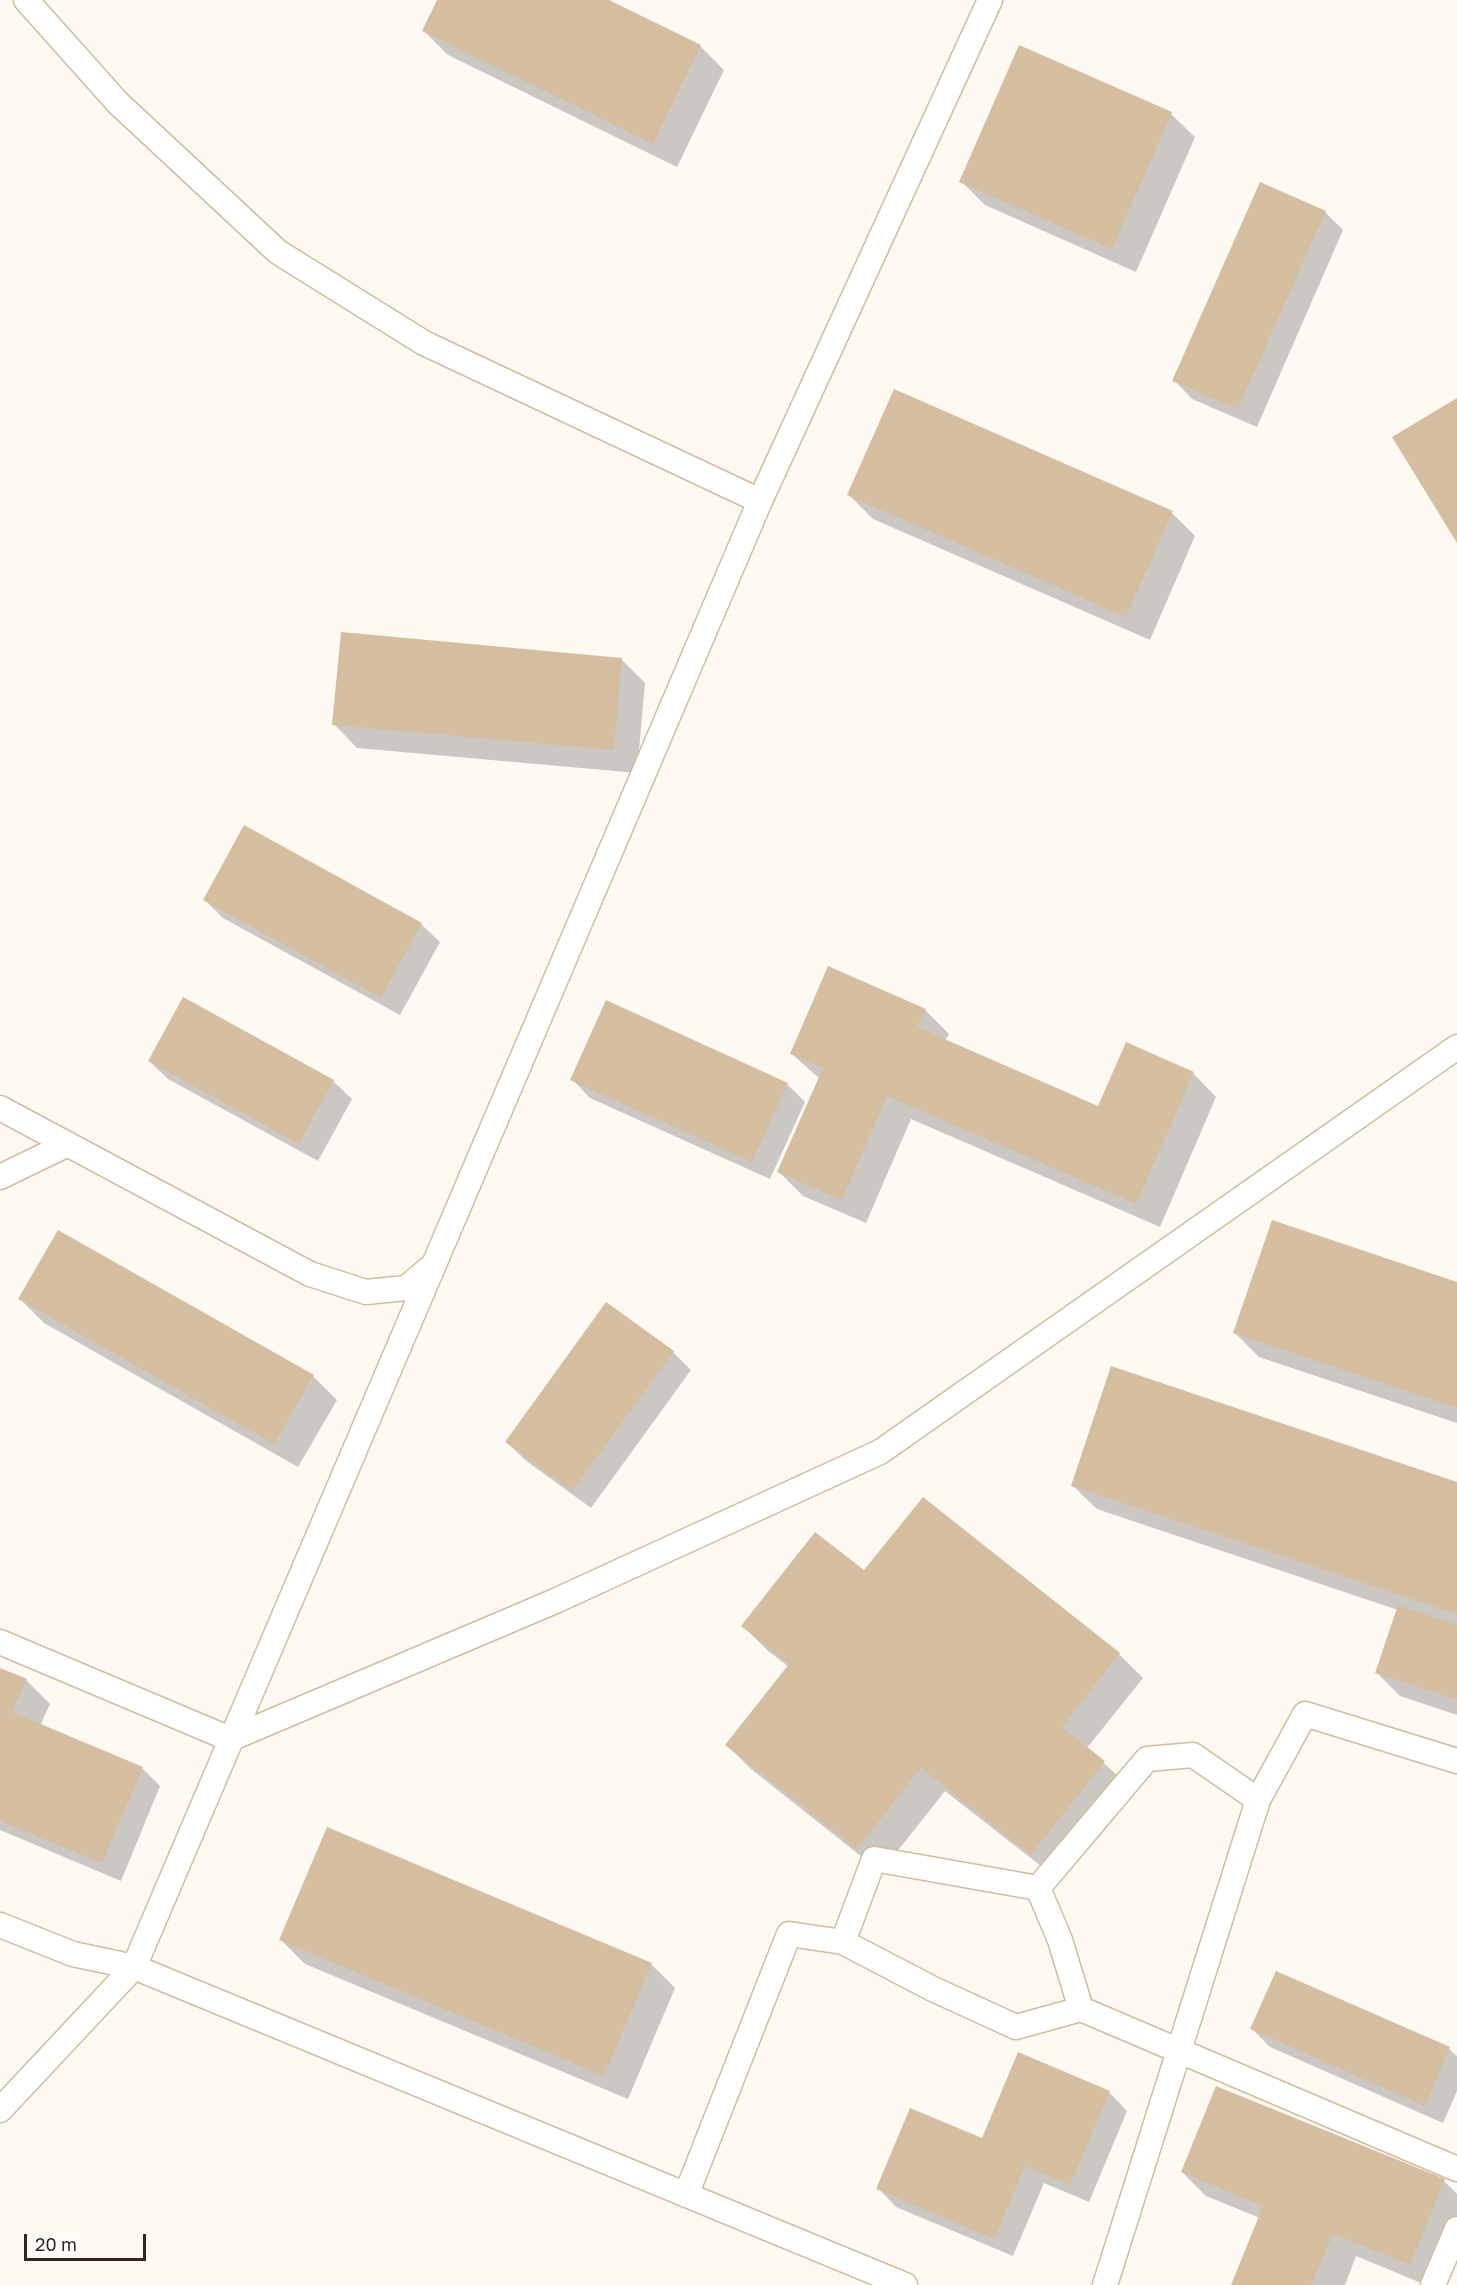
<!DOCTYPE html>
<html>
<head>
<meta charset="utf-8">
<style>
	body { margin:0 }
	#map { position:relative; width:1457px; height:2285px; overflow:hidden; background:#fef9f3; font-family:"Golos Text",sans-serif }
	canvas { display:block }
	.scale { position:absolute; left:24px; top:2234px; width:122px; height:27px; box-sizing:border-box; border:3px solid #31281c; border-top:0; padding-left:8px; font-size:18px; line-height:21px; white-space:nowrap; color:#31281c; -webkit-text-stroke:4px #fff; paint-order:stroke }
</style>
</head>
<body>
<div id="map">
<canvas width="1457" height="2285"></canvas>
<div class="scale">20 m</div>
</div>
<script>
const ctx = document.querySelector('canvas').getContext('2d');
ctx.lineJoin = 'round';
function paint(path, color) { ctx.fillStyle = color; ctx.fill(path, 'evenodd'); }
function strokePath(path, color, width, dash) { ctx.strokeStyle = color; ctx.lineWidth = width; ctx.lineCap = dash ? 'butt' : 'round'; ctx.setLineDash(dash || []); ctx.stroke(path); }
paint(new Path2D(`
	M439 0H605L700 46 724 70 677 167 448 55 424 31Z
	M1020 47 1171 114 1195 137 1136 272 985 205 961 181Z
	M1325 212 1343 230 1257 427 1192 399 1174 380Z
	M849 495 1172 513 1195 536 1150 640 873 519Z
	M621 659 645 683 637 773 357 748 334 724Z
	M205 900 421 924 440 942 400 1015 223 918Z
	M925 1010 949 1034 945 1041 1099 1108 1193 1073 1216 1097 1160 1227 911 1119 866 1223 803 1196 779 1172 820 1079 792 1054Z
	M149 1061 333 1081 352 1099 318 1161 168 1079Z
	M572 1079 787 1084 805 1102 770 1179 590 1098Z
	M1457 1283V1423L1259 1357 1235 1333Z
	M20 1299 313 1376 337 1400 298 1467 44 1323Z
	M673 1352 691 1370 591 1508 525 1460 507 1442Z
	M1457 1484V1715L1400 1696 1376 1672 1398 1610 1097 1509 1073 1486Z
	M923 1499 1119 1654 1143 1678 1087 1748 1128 1785 1055 1877 945 1791 881 1872 751 1769 727 1745 789 1667 767 1650 743 1626 865 1573Z
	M0 1670 26 1680 50 1704 40 1726 142 1768 160 1786 121 1881 0 1830Z
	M281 1940 651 1964 675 1988 628 2099 305 1964Z
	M1277 1973 1449 2049 1457 2056V2091L1443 2123 1270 2047 1252 2029Z
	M1109 2092 1127 2111 1089 2202 1044 2183 1013 2256 896 2207 878 2188 982 2140Z
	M1182 2172 1444 2181 1457 2194V2230L1426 2285 1356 2256 1345 2285H1233L1260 2218 1206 2196Z`), '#0003');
paint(new Path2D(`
	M437 0H609L701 45 653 144 422 31Z
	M1019 45 1172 112 1112 249 959 182Z
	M1260 182 1326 211 1238 409 1172 381Z
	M894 389 1173 511 1126 617 847 495Z
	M1457 398V543L1392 437Z
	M341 632 622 658 614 750 332 725Z
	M244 825 422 923 381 998 203 900Z
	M828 966 926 1009 917 1027 1098 1106 1126 1042 1194 1072 1136 1204 887 1096 842 1200 777 1172 823 1068 790 1054Z
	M183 997 334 1080 299 1144 148 1061Z
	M606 1000 788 1083 752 1162 570 1080Z
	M1272 1220 1457 1282V1408L1233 1333Z
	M58 1230 314 1375 274 1444 18 1299Z
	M606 1302 674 1351 572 1491 505 1442Z
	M1111 1366 1457 1482V1614L1071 1486Z
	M923 1497 1120 1653 1062 1727 1105 1761 1031 1855 921 1768 857 1849 725 1745 789 1664 741 1626 815 1532 864 1570Z
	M1398 1605 1457 1625V1700L1375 1673Z
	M0 1668 27 1679 12 1712 143 1767 102 1863 0 1821Z
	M327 1827 652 1963 604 2076 279 1940Z
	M1276 1971 1450 2047 1425 2106 1250 2029Z
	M1018 2052 1110 2091 1070 2185 1025 2166 994 2239 876 2189 910 2108 982 2138Z
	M1216 2086 1445 2179 1410 2265 1333 2234 1311 2285H1231L1263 2206 1181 2172Z`), '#d5bda0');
const service = new Path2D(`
	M26 0 118 103 278 252 424 343 760 501
	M0 1108 310 1274 366 1292 406 1288 431 1267
	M0 1177 68 1144
	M0 1642 230 1739 553 1602 880 1452 1457 1047
	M874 1859 1038 1888 1060 1940 1081 2009 1016 2027 933 1989 843 1942Z
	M1038 1888 1147 1759 1193 1755 1258 1800 1305 1714 1457 1761
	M0 1925 73 1954 134 1967 905 2285
	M1081 2009 1457 2169
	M0 2110 134 1967 760 501 990 0
	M686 2195 789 1934 843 1942
	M1105 2285 1258 1800
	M1433 2285 1457 2229`);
strokePath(service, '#d3bc9e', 27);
strokePath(service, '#fff', 24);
</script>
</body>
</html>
